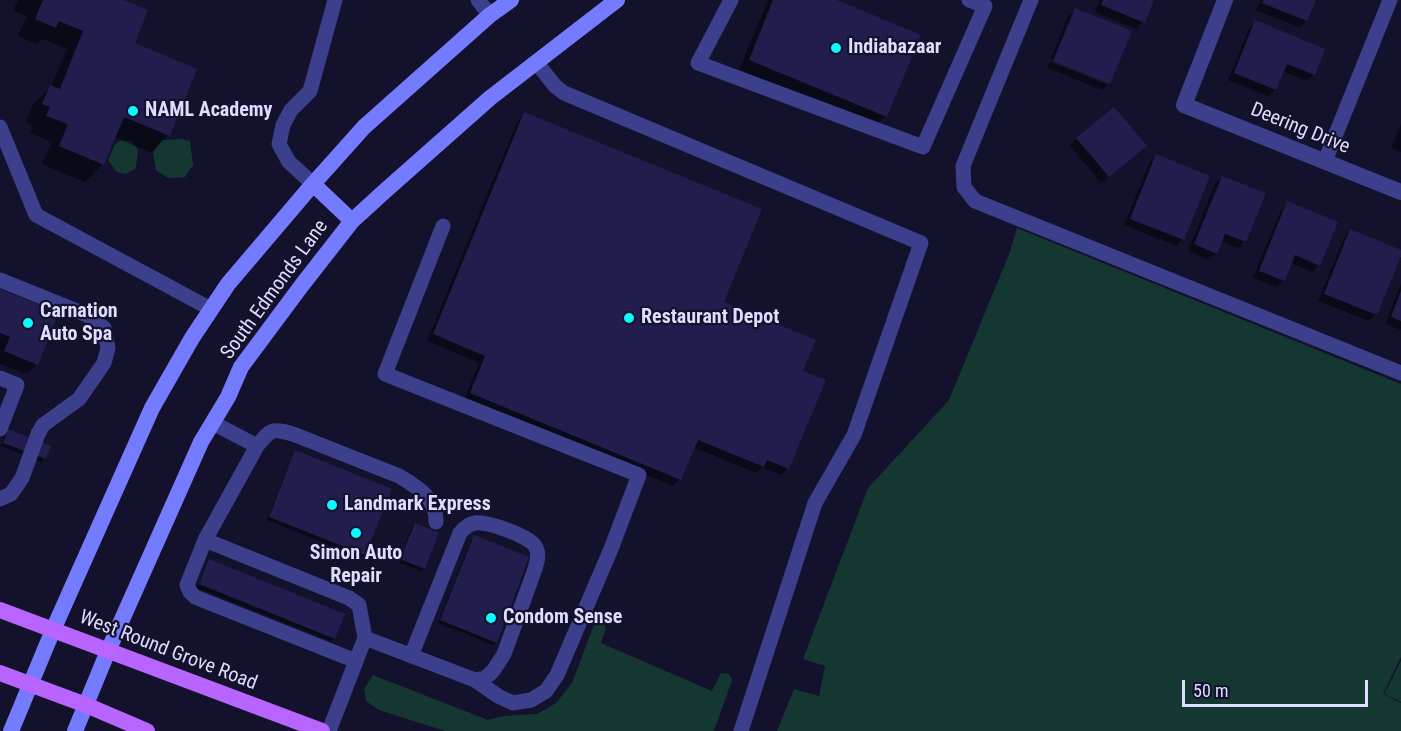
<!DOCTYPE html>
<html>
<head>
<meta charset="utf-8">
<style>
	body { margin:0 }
	#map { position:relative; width:1401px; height:731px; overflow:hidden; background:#14112c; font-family:"Roboto Condensed",sans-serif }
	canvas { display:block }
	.scale { position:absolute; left:1182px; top:680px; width:186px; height:27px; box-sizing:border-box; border:3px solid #deddff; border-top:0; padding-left:8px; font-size:18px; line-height:21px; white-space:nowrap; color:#deddff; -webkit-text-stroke:4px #14112c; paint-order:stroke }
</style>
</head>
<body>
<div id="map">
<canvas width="1401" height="731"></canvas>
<div class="scale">50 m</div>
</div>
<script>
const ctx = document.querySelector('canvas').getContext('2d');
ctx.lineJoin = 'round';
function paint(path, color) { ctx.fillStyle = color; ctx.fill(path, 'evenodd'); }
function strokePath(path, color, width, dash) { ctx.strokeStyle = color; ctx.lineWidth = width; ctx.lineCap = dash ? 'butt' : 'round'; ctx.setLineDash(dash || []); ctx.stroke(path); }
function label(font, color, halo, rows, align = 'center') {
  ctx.font = font + ' "Roboto Condensed",sans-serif'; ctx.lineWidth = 4.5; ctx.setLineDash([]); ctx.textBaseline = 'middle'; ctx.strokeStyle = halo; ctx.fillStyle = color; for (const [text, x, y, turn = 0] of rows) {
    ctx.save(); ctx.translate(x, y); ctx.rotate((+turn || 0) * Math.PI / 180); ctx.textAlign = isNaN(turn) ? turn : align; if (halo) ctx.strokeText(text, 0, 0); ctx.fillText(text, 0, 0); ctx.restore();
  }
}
paint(new Path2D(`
	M180 139 190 141 193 165 185 177 168 178 156 170 153 152 162 140Z
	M122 140 132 141 138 150 136 168 126 174 117 172 108 160 115 144Z
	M1017 228 1401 384V657L1383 694 1401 703V731H777L794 689 819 696 825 666 803 659 868 488 949 400 1010 252Z
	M598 621 604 623 606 629 601 643 712 691 721 673 729 674 732 680 714 731H445L379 710 366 701 364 689 373 675 488 720 503 716 537 714 556 703 572 683 593 627Z
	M1401 661V702L1384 694Z`), '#143732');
paint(new Path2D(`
	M18 0H120L133 43 168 135 151 153 114 137 103 164 85 182 42 164 52 142 30 133 33 125 26 122 33 104 51 87 67 49 43 39 37 44 18 36 27 16 13 11Z
	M768 0H833L886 116 875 126 739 70Z
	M1100 0H1152L1143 22 1136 29 1095 12Z
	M1261 0H1314L1306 21 1299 27 1256 10Z
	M1075 10 1130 32 1108 85V82L1051 59 1068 16Z
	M1256 22 1314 74 1307 81 1282 71 1275 90 1268 96 1228 80 1249 29Z
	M1050 62 1108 85 1102 90 1047 68Z
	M525 113 722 302 801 371 788 468 781 475 762 467 756 473 693 447 680 479 673 486 464 400 479 363 427 341 518 120Z
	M1401 124V152L1391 148Z
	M1077 139 1138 153 1101 183 1070 145Z
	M1156 156 1208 176 1182 239 1176 246 1124 225 1150 162Z
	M1222 177 1245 241 1238 248 1221 241 1216 253 1209 260 1188 251 1215 184Z
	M1288 203 1319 265 1312 272 1291 263 1284 280 1277 287 1253 278 1281 210Z
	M1350 231 1401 252 1376 314 1369 321 1318 301 1344 238Z
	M1401 284V330L1385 324Z
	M0 290 37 364 27 374 0 364Z
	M8 431 49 447 44 459 41 462 1 446 5 434Z
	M296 452 390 490 364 555 361 558 267 520 293 455Z
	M415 524 424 568 421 571 398 562 412 527Z
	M474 537 496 642 493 645 438 623 471 540Z
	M210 561 334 638 331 641 197 588 207 564Z`), '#0007');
paint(new Path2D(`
	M43 0H124L148 10 135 43 197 69 170 136 124 117 104 165 59 146 68 124 46 116 50 107 42 104 50 85 60 89 83 31 59 21 56 28 35 19Z
	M773 0H837L921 35 887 117 749 60Z
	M1103 0H1154L1145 23 1101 5Z
	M1264 0H1316L1307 21 1262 3Z
	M1075 8 1132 31 1110 84 1053 61Z
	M1255 20 1325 49 1315 75 1287 64 1276 90 1234 73Z
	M1114 107 1147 146 1109 177 1076 138Z
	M524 112 762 209 724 302 816 340 803 371 826 380 789 469 767 460 764 467 698 440 681 480 470 393 485 356 433 334Z
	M1156 154 1210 176 1184 240 1130 219Z
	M1222 176 1266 193 1246 242 1225 234 1217 254 1194 244Z
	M1287 201 1338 222 1320 266 1295 255 1285 281 1259 271Z
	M1350 229 1401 250V256L1377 315 1324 294Z
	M0 289 59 312 38 365 4 351 10 337 0 333Z
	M1401 291V321L1391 317Z
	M8 429 51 446 46 459 3 443Z
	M295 450 392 489 365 555 269 517Z
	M415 523 439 533 425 569 400 559Z
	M474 535 529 557 497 643 440 620Z
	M209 559 345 614 335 639 199 584Z`), '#231d4e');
strokePath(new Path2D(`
	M478 0 490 15
	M731 0 698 63 923 147 985 6 969 0
	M1031 0 963 166 964 187 975 201 1401 373
	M536 62 555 86 564 93 921 243 854 435 815 503 741 731
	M0 127 36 215 211 309
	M1325 161 1390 0
	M313 184 289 162 279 144 283 125 291 110 310 91 335 0
	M443 226 385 374 639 475 611 549 557 675 546 691 531 700 513 703 498 696 475 680
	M0 280 87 315 104 328 108 348 104 363 79 399 43 425 38 434 22 478 11 494 0 499
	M0 378 17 385 0 429
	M213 423 257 446 205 540 349 598 359 605 365 638
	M257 446C271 429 271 428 293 434L399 476C417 487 437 498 436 522
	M205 540 187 585 190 592 195 597 356 661
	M329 731 365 638 475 680 485 678 493 671 504 654 535 569C537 562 540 553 535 546 529 536 487 521 475 523 468 524 464 528 460 533L411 656`), '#3c3f8c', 15);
strokePath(new Path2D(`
	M1225 0 1184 105 1401 192`), '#3c3f8c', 16);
strokePath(new Path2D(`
	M313 184 352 221
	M11 731 53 630 152 408 192 338 228 284 313 184 364 127 490 15 511 0
	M75 731 108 651 201 442 228 397 241 367 302 285 352 221 386 190 490 98 617 0`), '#747bff', 16);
strokePath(new Path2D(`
	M0 610 322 731
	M0 673 86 705 147 731`), '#b864ff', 16);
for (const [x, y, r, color] of [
	[836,48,6,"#09faff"],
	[133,111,6,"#09faff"],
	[629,318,6,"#09faff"],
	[28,323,6,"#09faff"],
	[332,505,6,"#09faff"],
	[356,533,6,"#09faff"],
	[491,618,6,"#09faff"]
]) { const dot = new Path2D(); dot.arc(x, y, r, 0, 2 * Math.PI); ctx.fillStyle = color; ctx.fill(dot); strokePath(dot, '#14112c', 2); }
label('bold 20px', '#deddff', '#14112c', [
	["Indiabazaar",848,48],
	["NAML Academy",145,111],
	["Carnation",40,312],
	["Auto Spa",40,335],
	["Restaurant Depot",641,318],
	["Landmark Express",344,505],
	["Simon Auto",356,554,"center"],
	["Repair",356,577,"center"],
	["Condom Sense",503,618]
], 'left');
label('20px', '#deddff', '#14112c', [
	["Deering Drive",1300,129,22],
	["South Edmonds Lane",275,290,-54],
	["West Round Grove Road",168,651,21]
]);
</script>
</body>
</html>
